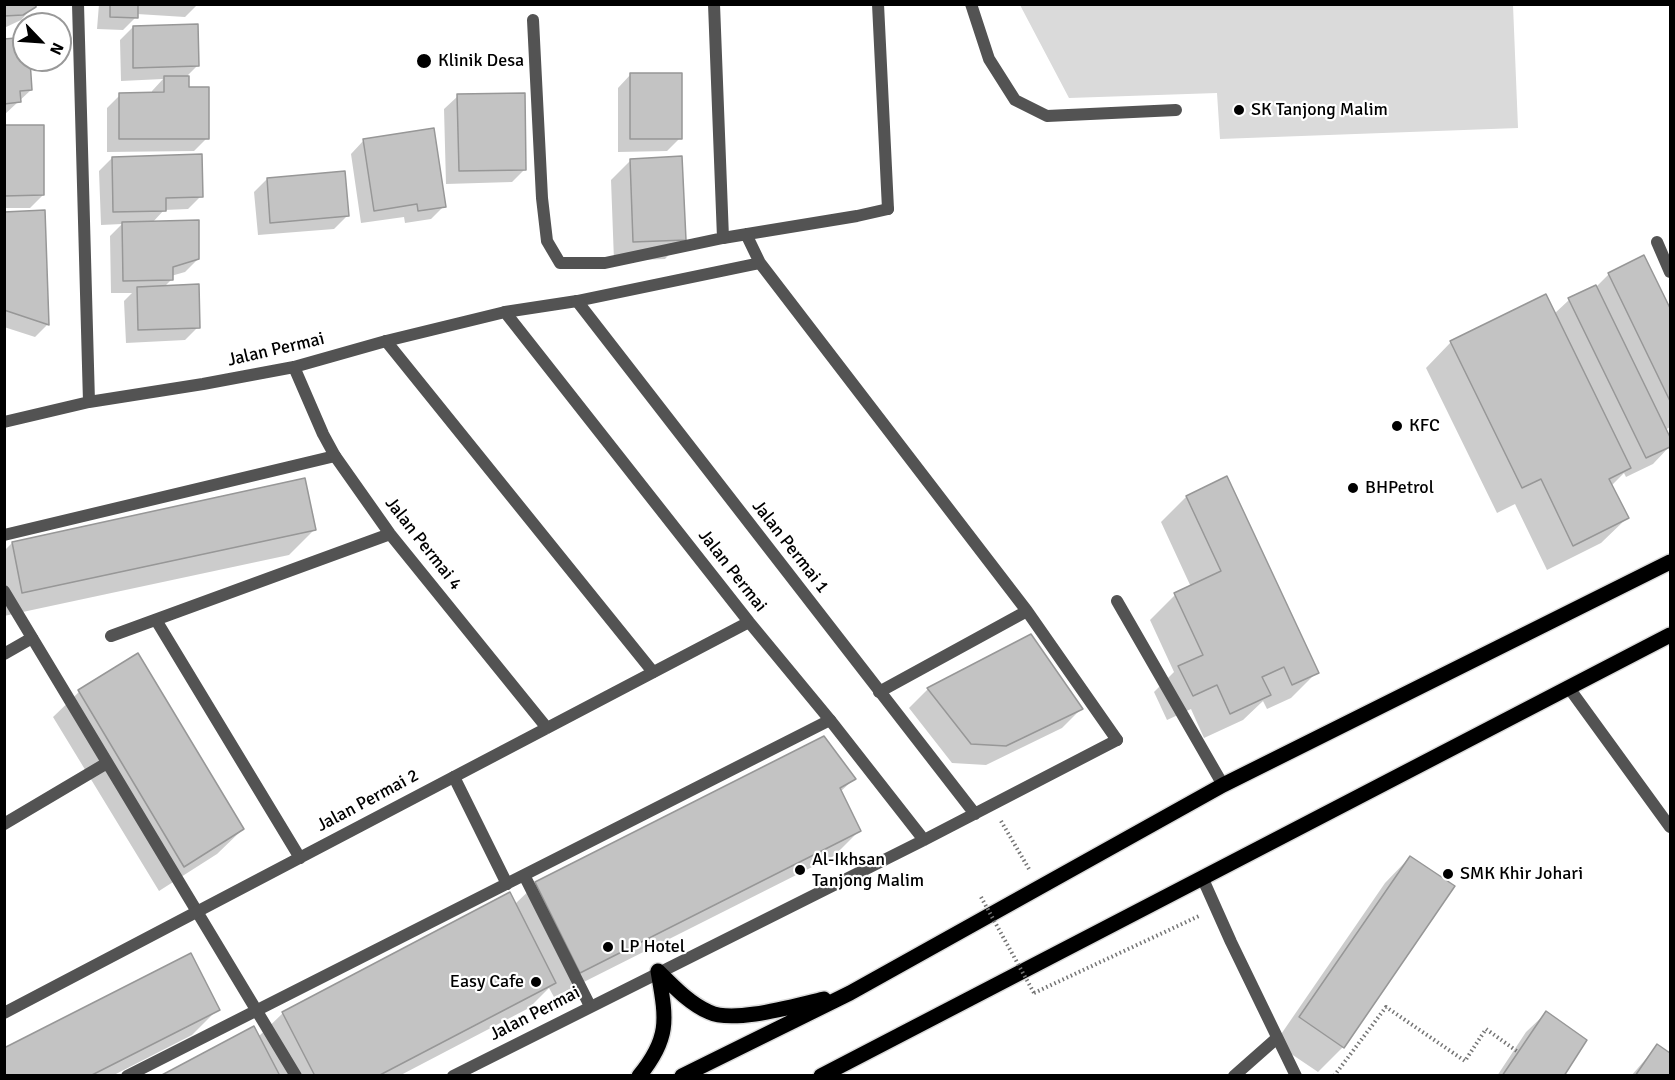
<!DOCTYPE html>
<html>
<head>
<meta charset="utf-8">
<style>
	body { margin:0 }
	#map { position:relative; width:1675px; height:1080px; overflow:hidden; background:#fff; font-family:Signika,sans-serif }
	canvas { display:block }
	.frame { position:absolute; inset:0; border:6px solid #000; pointer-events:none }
	.north { position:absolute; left:12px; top:12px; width:60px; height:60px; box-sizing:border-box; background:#fff; border:2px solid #999; border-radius:50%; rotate:115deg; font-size:16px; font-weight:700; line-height:24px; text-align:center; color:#000 }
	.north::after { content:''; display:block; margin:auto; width:21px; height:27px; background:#000; clip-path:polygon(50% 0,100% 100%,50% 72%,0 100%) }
</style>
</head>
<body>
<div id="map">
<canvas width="1675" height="1080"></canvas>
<div class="frame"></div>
<div class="north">N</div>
</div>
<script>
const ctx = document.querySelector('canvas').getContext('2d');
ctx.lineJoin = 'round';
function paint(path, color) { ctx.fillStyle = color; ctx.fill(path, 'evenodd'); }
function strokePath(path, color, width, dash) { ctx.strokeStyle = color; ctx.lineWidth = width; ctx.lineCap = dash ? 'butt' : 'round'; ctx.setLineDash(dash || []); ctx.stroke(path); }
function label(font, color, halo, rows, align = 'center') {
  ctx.font = font + ' Signika,sans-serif'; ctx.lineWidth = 4.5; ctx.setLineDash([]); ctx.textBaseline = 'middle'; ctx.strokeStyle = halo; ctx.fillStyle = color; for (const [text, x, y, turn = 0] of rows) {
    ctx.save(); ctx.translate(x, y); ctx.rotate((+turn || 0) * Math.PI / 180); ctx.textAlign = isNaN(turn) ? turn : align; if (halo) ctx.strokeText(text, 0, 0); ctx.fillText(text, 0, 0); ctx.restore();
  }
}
paint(new Path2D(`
	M1020 5H1513L1518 128 1220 139 1217 93 1069 98Z`), '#dadada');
paint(new Path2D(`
	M4 4 34 6 21 20 4 28Z
	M99 4H198L185 17 137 14 136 17 123 30 97 29Z
	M133 27 197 66 188 75 187 89 207 138 194 151 107 152V108L120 95 152 94V91L163 79 121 81 120 40Z
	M4 41 16 51H24V60H29L31 90 4 115Z
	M631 74 680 138 667 151 618 152V88Z
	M458 96 525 169 512 182 446 184 444 109Z
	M4 127 43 195 30 208H4Z
	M364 140 444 206 431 219 405 223 404 217 361 223 351 154Z
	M112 158 201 196 188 209 164 210 152 223 198 259 185 272 171 276V280L164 287 198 327 185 340 126 343 124 301 132 293H111L110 236 122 224 101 225 99 171Z
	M630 161 684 239 665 259 614 261 611 180Z
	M267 179 347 216 334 229 258 235 254 192Z
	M4 214 48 324 35 337 4 327Z
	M1644 257 1670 312V427L1665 430 1670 441V446L1653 464 1626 477 1624 473 1611 486 1627 518 1601 543 1547 570 1515 504 1497 513 1426 368 1451 342 1554 314 1569 300 1596 287 1609 274Z
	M1186 497 1317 672 1291 698 1267 709 1263 701 1243 720 1204 738 1191 709 1167 720 1154 692 1174 672 1150 620 1175 595 1191 587 1161 522Z
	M314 530 289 555 4 616V551L12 543Z
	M138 656 243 829 217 854 159 891 53 717 79 692Z
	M928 689 1081 709 1062 728 986 765 952 763 909 708Z
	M824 738 854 779 840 792 859 831 834 856 554 997 549 988 529 1008 399 1076H163L258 1037 283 1013 515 904 536 884Z
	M1410 857 1343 1047 1318 1072 1275 1043 1385 883Z
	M218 1009 192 1035 112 1076H4Z
	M1546 1013 1560 1076H1497L1526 1032Z
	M1657 1046 1670 1055V1076H1631Z`), '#0003');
const building = new Path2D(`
	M4 4H36V7L23 15 4 16Z
	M110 4H138V18L110 17Z
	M198 24 199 66 133 68V26Z
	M16 38 17 50 24 49V60H30L32 90 20 91 21 102 4 104V39Z
	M630 73H682V139H630Z
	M164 76H189V87H209V139H119V93L164 92Z
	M525 93 526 170 459 171 457 94Z
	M4 125H44V195L4 196Z
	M434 128 446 207 418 211 417 204 374 211 363 139Z
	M202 154 203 197 166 198V211L113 212 112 157Z
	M682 156 686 240 633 242 630 159Z
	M345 171 349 216 270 223 267 178Z
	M45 210 49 325 4 310V212Z
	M199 220V259L173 267V280L123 281 122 222Z
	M1644 255 1670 308V401L1608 273Z
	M199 284 200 328 138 330 137 287Z
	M1596 285 1670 437V447L1646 458 1568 298Z
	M1546 294 1631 468 1609 479 1629 518 1573 546 1541 479 1522 488 1450 341Z
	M1227 476 1319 673 1292 685 1284 667 1262 677 1271 695 1230 714 1217 685 1193 696 1178 666 1203 655 1174 593 1221 571 1186 496Z
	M305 478 316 530 22 593 12 542Z
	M1031 634 1083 709 1006 746 971 744 927 688Z
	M138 653 244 829 184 867 78 690Z
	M824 736 856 779 840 788 861 831 580 973 535 882Z
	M1410 856 1455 886 1344 1048 1299 1017Z
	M510 892 556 983 378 1076H315L282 1012Z
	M191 953 220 1010 90 1076H4V1048Z
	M1546 1011 1587 1040 1564 1076H1502Z
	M254 1026 280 1076H160Z
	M1657 1044 1670 1053V1076H1635Z`);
paint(building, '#c3c3c3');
strokePath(building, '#979797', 1.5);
const primary = new Path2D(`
	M658 971C673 986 689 1003 709 1012 734 1024 797 1005 824 999
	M639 1076C671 1037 666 1018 658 971
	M682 1076 850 993 1223 785 1670 562
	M821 1076 1670 635`);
strokePath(primary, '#dbdbdb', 18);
strokePath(new Path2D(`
	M1001 821 1029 869
	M1034 993 1199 916
	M1334 1076 1386 1007 1465 1061 1486 1029 1518 1052`), '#757575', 4, [1.5, 3]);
strokePath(new Path2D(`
	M971 4 989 59 1015 100 1047 116 1176 110
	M746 234 760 263
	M723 238 857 216 888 209
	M1657 242 1670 272
	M505 312 577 301 760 263 1027 611 879 692
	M386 341 653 672
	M4 535 335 456
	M4 591 296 1076
	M1117 601 1223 785
	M1027 611 1117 740
	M454 777 507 884
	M4 824 107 763
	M524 875 590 1006
	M1202 877 1231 942 1296 1076
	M127 1076 830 720
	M1234 1076 1277 1038`), '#535353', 12);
strokePath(new Path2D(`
	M78 4 89 402
	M878 4 888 209
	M533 20 542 198 547 241 560 263H605L723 238 714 4
	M577 301 975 814
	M294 367 323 434 335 456 390 534 547 728
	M4 422 89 402 203 384 294 367 386 341 505 312 749 622 830 720 924 840
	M156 620 300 858
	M111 636 390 534
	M4 654 32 638
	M1569 688 1670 827
	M4 1013 749 622
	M453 1076 924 840 1117 740`), '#535353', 12);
strokePath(primary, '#000', 15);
strokePath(new Path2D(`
	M981 897 1034 993`), '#757575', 4, [1.5, 3]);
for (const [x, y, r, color] of [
	[424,61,8,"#000"],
	[1239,110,6,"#000"],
	[1397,426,6,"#000"],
	[1353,488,6,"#000"],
	[800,870,6,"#000"],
	[1448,874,6,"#000"],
	[608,947,6,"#000"],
	[536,982,6,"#000"]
]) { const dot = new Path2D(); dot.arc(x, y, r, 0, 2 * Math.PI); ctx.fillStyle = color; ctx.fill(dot); strokePath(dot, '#fff', 2); }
label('18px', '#000', '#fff', [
	["Klinik Desa",438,61],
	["SK Tanjong Malim",1251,110],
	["KFC",1409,426],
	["BHPetrol",1365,488],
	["Al-Ikhsan",812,860],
	["Tanjong Malim",812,881],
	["SMK Khir Johari",1460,874],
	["LP Hotel",620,947],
	["Easy Cafe",524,982,"right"]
], 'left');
label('18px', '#000', '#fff', [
	["Jalan Permai",276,350,-13],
	["Jalan Permai 4",423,544,52],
	["Jalan Permai 1",790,547,52],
	["Jalan Permai",732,571,52],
	["Jalan Permai 2",368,801,-28],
	["Jalan Permai",535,1014,-27]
]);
</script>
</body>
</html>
